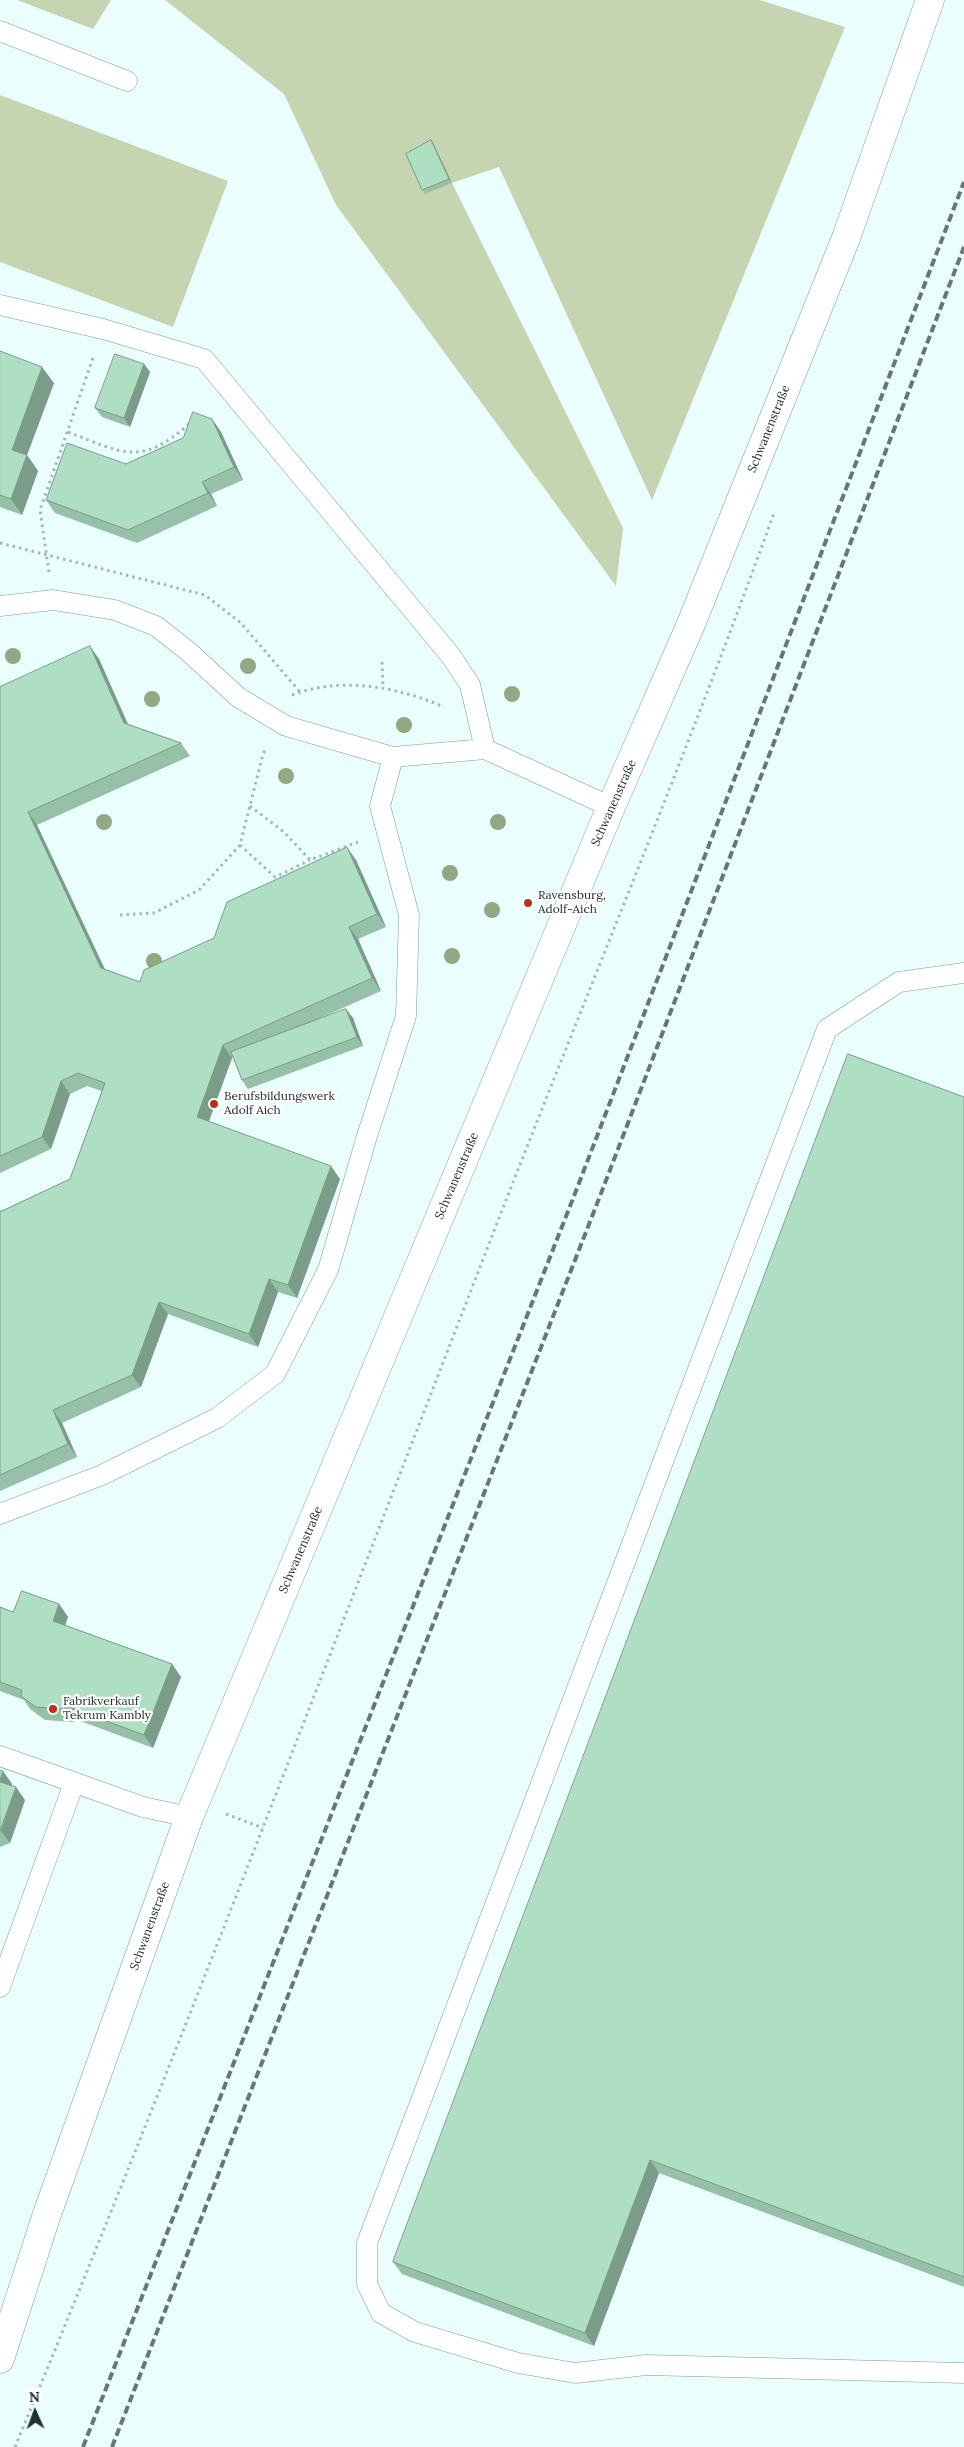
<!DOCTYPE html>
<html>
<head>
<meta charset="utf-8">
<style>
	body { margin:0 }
	#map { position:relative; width:964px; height:2447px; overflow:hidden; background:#eafffd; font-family:Lora,serif }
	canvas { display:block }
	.north { position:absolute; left:10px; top:2387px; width:50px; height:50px; -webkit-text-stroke:4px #fff; paint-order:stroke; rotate:358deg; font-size:14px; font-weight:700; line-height:20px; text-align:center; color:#222f2e }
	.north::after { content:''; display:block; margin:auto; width:18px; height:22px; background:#222f2e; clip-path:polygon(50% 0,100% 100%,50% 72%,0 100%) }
</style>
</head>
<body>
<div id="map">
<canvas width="964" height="2447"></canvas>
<div class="north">N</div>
</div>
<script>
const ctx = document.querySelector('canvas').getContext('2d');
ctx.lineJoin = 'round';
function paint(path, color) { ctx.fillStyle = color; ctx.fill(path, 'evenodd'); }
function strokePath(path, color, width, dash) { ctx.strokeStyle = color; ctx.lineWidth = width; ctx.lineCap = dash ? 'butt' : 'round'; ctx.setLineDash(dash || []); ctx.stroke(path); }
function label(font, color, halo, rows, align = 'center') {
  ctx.font = font + ' Lora,serif'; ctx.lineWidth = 4.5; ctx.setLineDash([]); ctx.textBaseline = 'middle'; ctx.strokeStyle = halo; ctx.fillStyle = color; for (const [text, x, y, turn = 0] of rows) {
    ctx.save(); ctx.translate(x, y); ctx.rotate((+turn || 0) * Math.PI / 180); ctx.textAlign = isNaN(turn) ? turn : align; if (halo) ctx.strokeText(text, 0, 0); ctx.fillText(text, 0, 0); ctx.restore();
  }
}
paint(new Path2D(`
	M17 0H111L93 29Z
	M165 0H760L845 27 652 500 499 167 452 183 623 528 616 586 336 205 284 94Z
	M0 95 228 181 173 327 0 262Z`), '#c5d5b1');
const service = new Path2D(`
	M0 31 127 81
	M0 305 103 329 204 359 451 656 470 685 485 749 611 807
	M0 606 53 600 115 610 156 626 189 652 238 697 286 726 393 757 485 749
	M964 973 899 982 827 1029 367 2243V2284L381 2313 415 2332 518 2363 575 2373 646 2365 964 2373
	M0 1514 102 1475 217 1418 275 1374 328 1270 367 1136 406 1016 409 915 380 806 393 757
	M0 1756 143 1807 189 1817
	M0 1987 74 1783`);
const minor = new Path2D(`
	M0 2359 46 2217 189 1817 611 807 691 624 846 238 930 0`);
strokePath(service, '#7a9b98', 21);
strokePath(minor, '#7a9b98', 29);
strokePath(new Path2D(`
	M68 432C123 453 140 467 189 424
	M0 543 205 595 241 623 300 692
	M49 572 40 510 93 358
	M382 662 383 687
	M292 695C341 676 398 687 444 707
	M250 806 284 832 310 860 358 842
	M240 845 275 877 310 860
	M120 915 154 913 199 890 240 845 263 754 266 749
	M226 1814 263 1828
	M15 2447C184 2039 341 1625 501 1213 592 980 689 749 774 513`), '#a5b8b6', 3, [2.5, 4]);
strokePath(service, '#fff', 20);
strokePath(minor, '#fff', 28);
strokePath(new Path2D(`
	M83 2447 574 1196 964 182
	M112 2447 600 1196 964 247`), '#677776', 4, [8, 4]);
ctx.fillStyle = '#91a883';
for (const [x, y] of [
	[13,656],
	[248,666],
	[512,694],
	[152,699],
	[404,725],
	[286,776],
	[104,822],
	[498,822],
	[450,873],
	[492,910],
	[452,956],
	[154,961]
]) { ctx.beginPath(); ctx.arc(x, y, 8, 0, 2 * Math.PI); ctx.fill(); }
paint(new Path2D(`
	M431 140 434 145 452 183 425 194 422 190Z
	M0 351 54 383 27 455 38 471 22 515 0 507Z
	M144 364 150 372 130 427 102 417 95 408Z
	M212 419 221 432 243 480 211 494 217 506 137 543 55 513 46 500 183 438Z
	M99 659 128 724 181 743 190 756 37 825 105 969 140 982 214 938 356 860 386 927 358 939 381 991 309 1023 346 1009 353 1018 363 1046 248 1089 242 1080 233 1057 232 1058 209 1121 340 1179 297 1298 278 1292 258 1347 168 1314 141 1387 62 1423 77 1457 0 1491V1209L1 1211 70 1179 102 1091 87 1086 70 1094 51 1149 0 1173V687Z
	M964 1097V2287L659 2173 594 2346 402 2274 393 2262Z
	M59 1604 68 1617 65 1625 172 1664 181 1677 153 1748 75 1719 73 1722 45 1720 30 1709 24 1700 0 1691V1607L13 1612Z
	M0 1770 3 1771 12 1784 11 1786 25 1800 10 1843 0 1847Z`), '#96c0a7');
paint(new Path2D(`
	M431 140 434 145 452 183 449 179Z
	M144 364 150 372 130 427 124 418Z
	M42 367 54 383 27 455 38 471 22 515 11 499 12 450Z
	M212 419 221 432 243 480 234 467Z
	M202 482 211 494 217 506 208 493Z
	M90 646 99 659 133 736 124 723Z
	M28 812 37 825 110 981 101 968Z
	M347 847 356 860 386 927 377 914Z
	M349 927 358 939 381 991 372 978Z
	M346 1009 353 1018 363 1046 357 1037Z
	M223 1045 232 1058 206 1129 197 1117Z
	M61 1081 70 1094 51 1149 42 1137Z
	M331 1166 340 1179 297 1298 288 1285Z
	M269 1279 278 1292 258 1347 249 1334Z
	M159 1302 168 1314 141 1387 132 1375Z
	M53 1410 62 1423 77 1457 68 1444Z
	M59 1604 68 1617 62 1634 53 1621Z
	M172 1664 181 1677 153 1748 144 1735Z
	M66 1706 75 1719 73 1722 64 1709Z
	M3 1771 12 1784 9 1794 0 1782Z
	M16 1787 25 1800 10 1843 1 1831Z
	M650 2160 659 2173 594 2346 585 2333Z`), '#7a9c88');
const building = new Path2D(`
	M431 140 449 179 422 190 406 154Z
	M0 351 42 367 12 450 27 455 11 499 0 495Z
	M115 354 144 364 124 418 95 408Z
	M193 412 212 419 234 467 202 482 208 493 128 530 46 500 67 443 126 464 183 438Z
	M90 646 124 723 181 743 28 812 101 968 140 982 144 970 214 938 227 902 347 847 377 914 349 927 372 978 223 1045 197 1117 331 1166 288 1285 269 1279 249 1334 159 1302 132 1375 53 1410 68 1444 0 1475V1212L70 1179 105 1083 78 1073 61 1081 42 1137 0 1156V687Z
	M346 1009 357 1037 242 1080 231 1052Z
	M848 1054 964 1097V2277L650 2160 585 2333 393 2262Z
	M22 1591 59 1604 53 1621 172 1664 144 1735 66 1706 64 1709 36 1707 21 1696 22 1690 0 1682V1607L13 1612Z
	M0 1770 3 1771 0 1781Z
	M0 1782 16 1787 0 1831Z`);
paint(building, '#aedfc2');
strokePath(building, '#7a9c88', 1);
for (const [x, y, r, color] of [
	[528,903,5,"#bc2f1b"],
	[214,1104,5,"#bc2f1b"],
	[53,1709,5,"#bc2f1b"]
]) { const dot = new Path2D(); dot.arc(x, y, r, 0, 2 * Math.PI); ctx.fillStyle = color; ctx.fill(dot); strokePath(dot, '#fff', 2); }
label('12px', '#222f2e', '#fff', [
	["Schwanenstraße",769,429,-68],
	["Schwanenstraße",614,803,-66],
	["Schwanenstraße",457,1176,-67],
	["Schwanenstraße",301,1550,-67],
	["Schwanenstraße",150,1926,-70]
]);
label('12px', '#222f2e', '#fff', [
	["Ravensburg,",538,896],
	["Adolf-Aich",538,910],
	["Berufsbildungswerk",224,1097],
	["Adolf Aich",224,1111],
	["Fabrikverkauf",63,1702],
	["Tekrum Kambly",63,1716]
], 'left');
</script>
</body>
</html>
